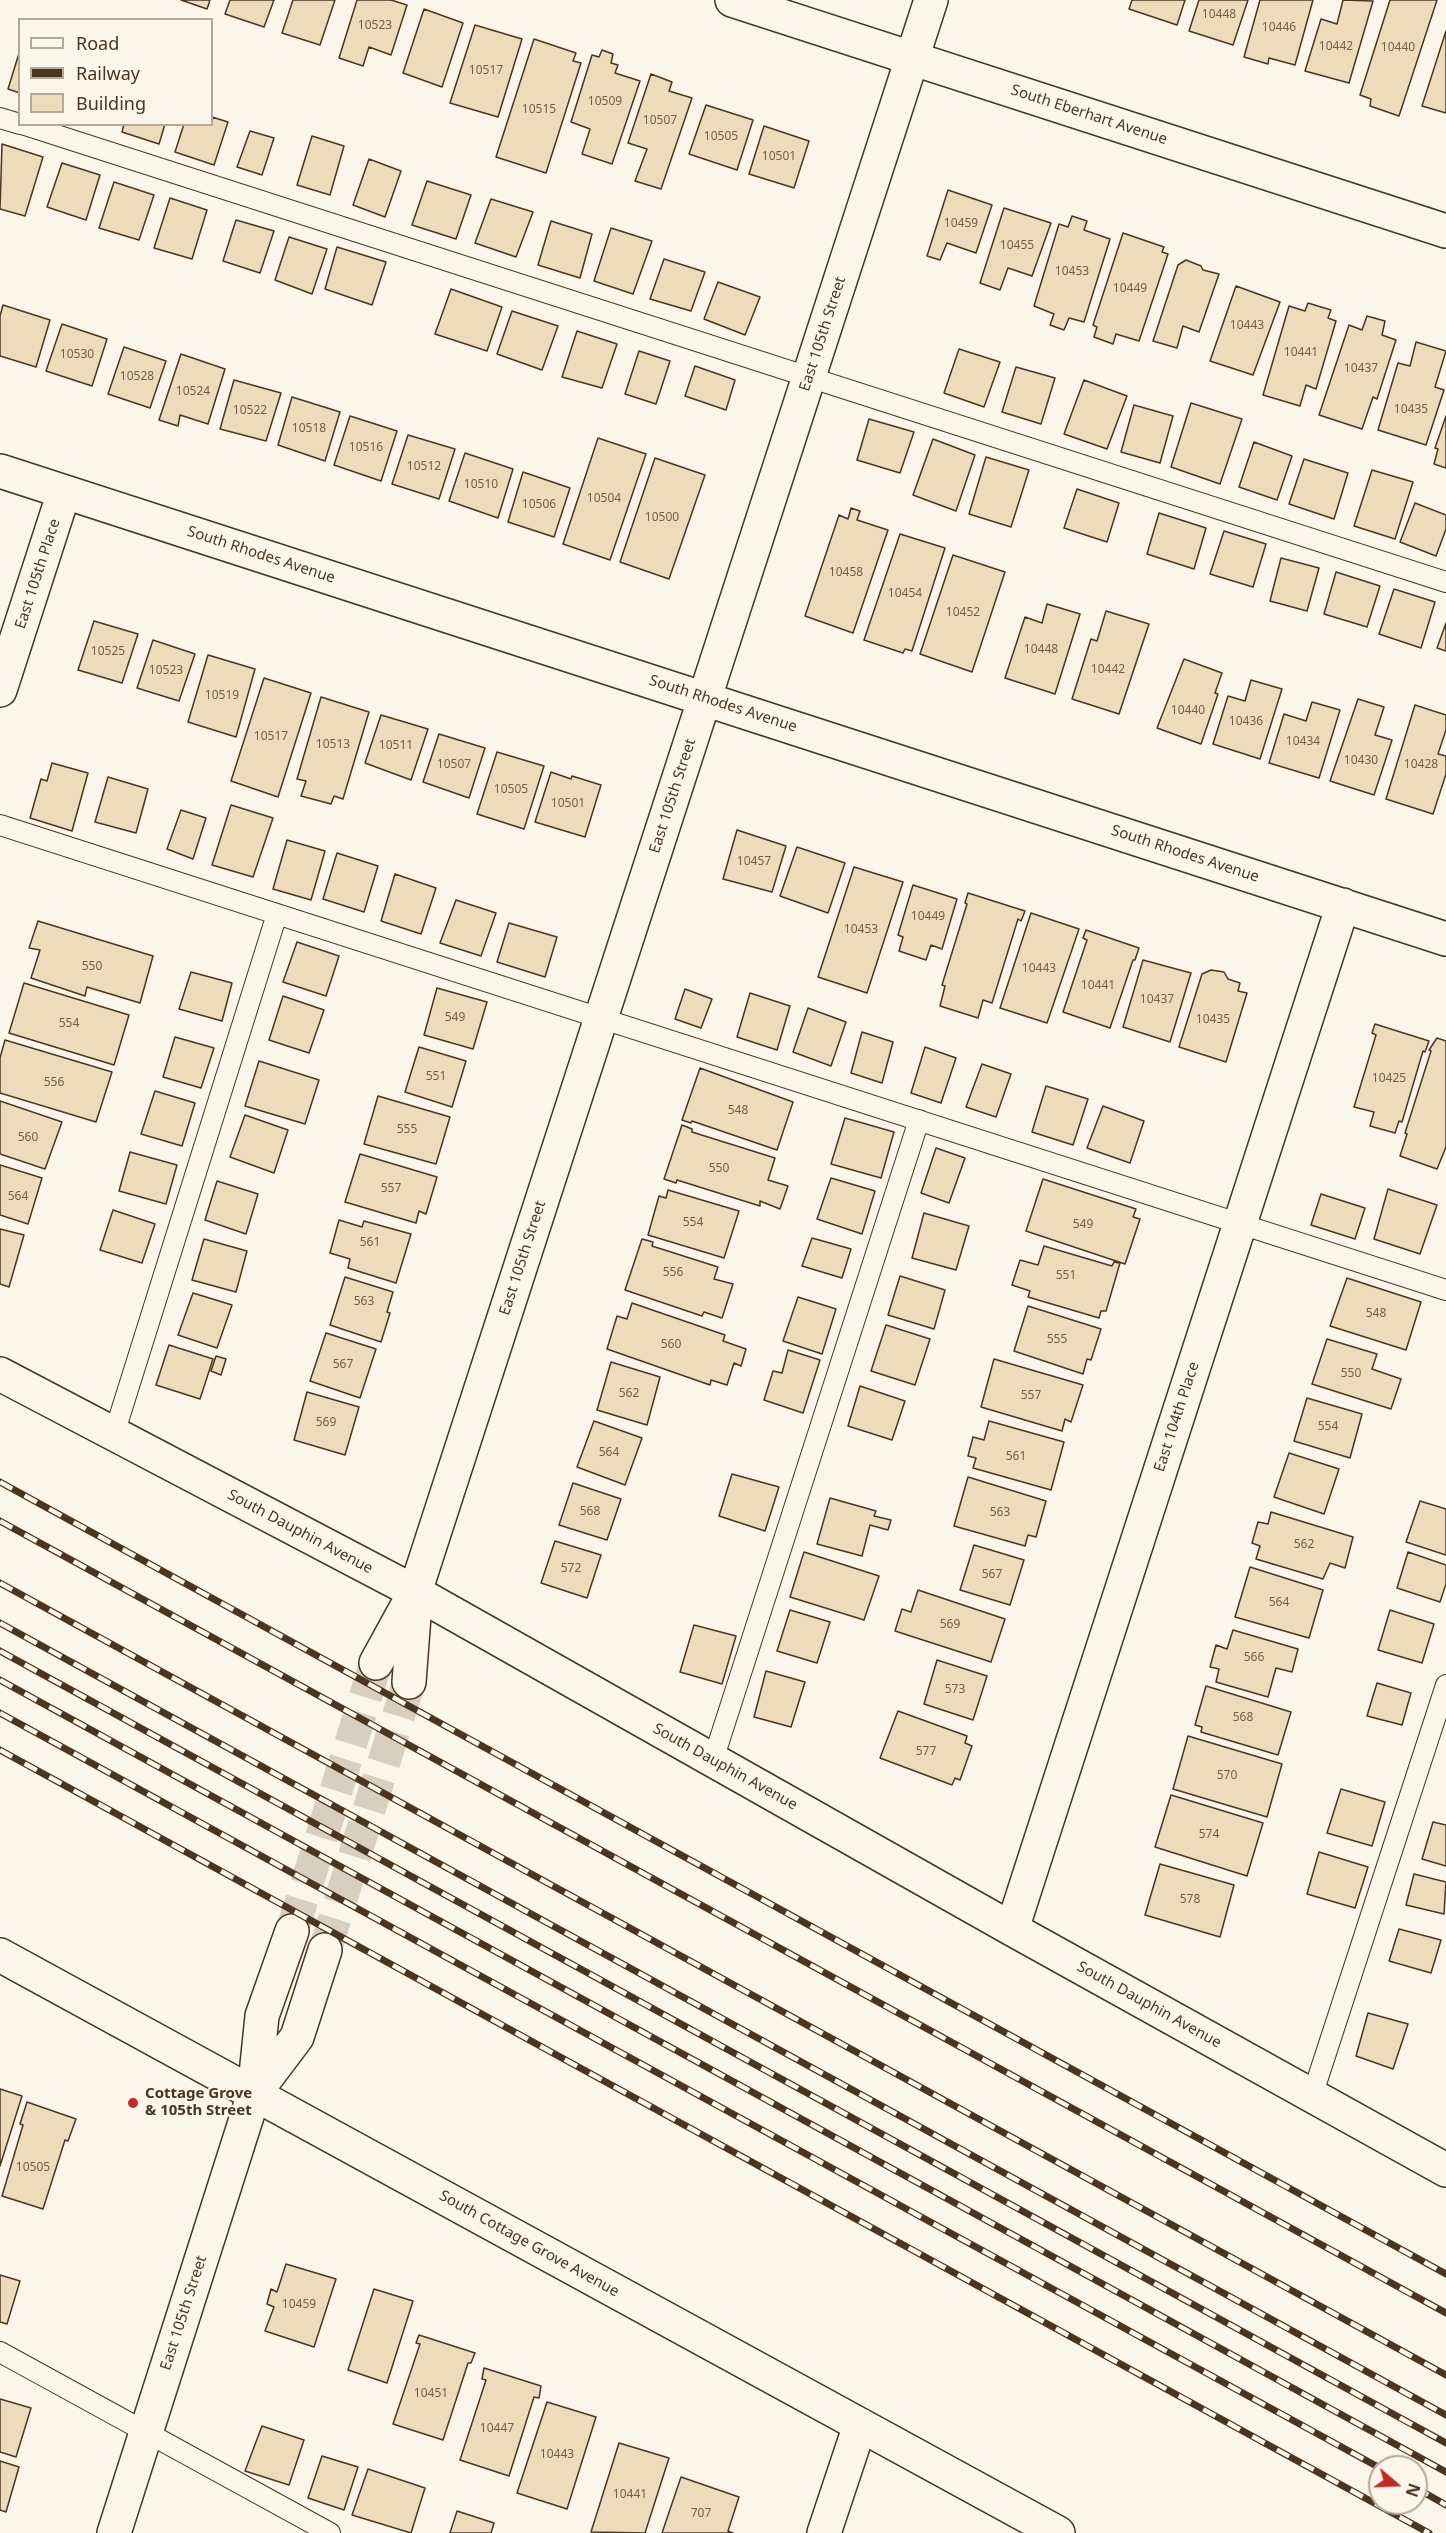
<!DOCTYPE html>
<html>
<head>
<meta charset="utf-8">
<style>
	body { margin:0 }
	#map { position:relative; width:1446px; height:2533px; overflow:hidden; background:#fbf6e9; font-family:"Noto Sans",sans-serif }
	canvas { display:block }
	.legend { position:absolute; left:18px; top:18px; width:195px; height:108px; box-sizing:border-box; background:#fbf6e9; border:2px solid #b4a999; margin:0; padding:8px 10px; list-style:none; font-size:18px; color:#4a3520 }
	.legend li { display:flex; align-items:center; gap:12px; height:30px }
	.legend b { width:30px; border:2px solid #b4a999 }
	.north { position:absolute; left:1368px; top:2455px; width:60px; height:60px; box-sizing:border-box; background:#fbf6e9; border:2px solid #b4a999; border-radius:50%; rotate:109deg; font-size:16px; font-weight:700; line-height:24px; text-align:center; color:#4a3520 }
	.north::after { content:''; display:block; margin:auto; width:21px; height:27px; background:#c62828; clip-path:polygon(50% 0,100% 100%,50% 72%,0 100%) }
</style>
</head>
<body>
<div id="map">
<canvas width="1446" height="2533"></canvas>
<ul class="legend">
<li><b style="height:8px;background:#fbf6e9"></b>Road</li>
<li><b style="height:8px;background:#4a3520"></b>Railway</li>
<li><b style="height:16px;background:#ecdcbc"></b>Building</li>
</ul>
<div class="north">N</div>
</div>
<script>
const ctx = document.querySelector('canvas').getContext('2d');
ctx.lineJoin = 'round';
function paint(path, color) { ctx.fillStyle = color; ctx.fill(path, 'evenodd'); }
function strokePath(path, color, width, dash) { ctx.strokeStyle = color; ctx.lineWidth = width; ctx.lineCap = dash ? 'butt' : 'round'; ctx.setLineDash(dash || []); ctx.stroke(path); }
function label(font, color, halo, rows, align = 'center') {
  ctx.font = font + ' "Noto Sans",sans-serif'; ctx.lineWidth = 4.5; ctx.setLineDash([]); ctx.textBaseline = 'middle'; ctx.strokeStyle = halo; ctx.fillStyle = color; for (const [text, x, y, turn = 0] of rows) {
    ctx.save(); ctx.translate(x, y); ctx.rotate((+turn || 0) * Math.PI / 180); ctx.textAlign = isNaN(turn) ? turn : align; if (halo) ctx.strokeText(text, 0, 0); ctx.fillText(text, 0, 0); ctx.restore();
  }
}
const building = new Path2D(`
	M181 0H210L207 9Z
	M230 0H274L264 27 225 14Z
	M293 0H335L320 45 282 33Z
	M357 0H391L407 5 391 55 369 47 363 66 339 58Z
	M1132 0H1185L1177 25 1129 9Z
	M1199 0H1248L1233 45 1189 31Z
	M1260 0H1313L1295 65 1269 58 1268 64 1244 57Z
	M1343 0 1373 1 1349 83 1305 71 1321 19 1337 24Z
	M1390 0H1437L1399 116 1370 106 1371 99 1360 95Z
	M424 9 463 23 442 87 403 73Z
	M475 25 522 39 498 117 450 103Z
	M1446 31V113L1422 106Z
	M534 39 576 53 573 61 581 63 546 173 496 157Z
	M20 50V93L8 89Z
	M602 50 613 54 611 63 618 65 615 73 640 81 612 164 582 154 590 129 571 122 592 55 599 57Z
	M651 74 672 82 669 91 692 98 661 189 635 181 647 149 628 143Z
	M706 105 753 120 737 170 689 154Z
	M212 117 228 122 214 165 175 152 184 124H212Z
	M124 124H165L159 144 122 132Z
	M764 126 809 141 794 188 749 174Z
	M250 131 274 138 262 175 237 167Z
	M312 136 344 146 330 195 297 185Z
	M2 144 43 157 25 216 0 209Z
	M369 159 401 171 385 217 353 205Z
	M62 163 100 175 86 220 47 207Z
	M427 181 471 195 456 239 412 225Z
	M114 182 154 195 139 240 99 228Z
	M948 190 992 205 976 253 947 243 940 260 927 256Z
	M170 198 207 210 192 259 154 248Z
	M491 199 533 212 516 257 475 243Z
	M1004 208 1051 223 1032 276 1008 268 1000 290 980 283Z
	M1072 216 1087 221 1084 230 1110 239 1084 322 1069 318 1064 330 1050 325 1054 314 1034 306 1059 224 1068 227Z
	M236 220 274 231 260 273 223 261Z
	M551 221 592 234 580 278 538 265Z
	M611 228 652 241 633 294 594 281Z
	M1123 233 1164 247 1162 252 1168 254 1139 341 1116 334 1113 344 1094 337 1097 327 1093 325Z
	M289 237 327 249 312 294 275 280Z
	M337 247 386 262 372 305 325 289Z
	M664 259 705 272 691 311 650 299Z
	M1186 260 1201 266 1203 270 1219 274 1199 332 1183 326 1177 348 1153 341 1178 265Z
	M718 282 760 297 745 335 704 319Z
	M1236 286 1280 302 1253 375 1210 361Z
	M451 289 502 307 487 351 435 334Z
	M1308 303 1331 310 1328 318 1336 321 1316 389 1306 385 1300 406 1263 395 1289 306 1305 311Z
	M3 305 50 320 36 367 0 356V316Z
	M512 311 558 326 542 370 497 354Z
	M1367 316 1385 321 1382 335 1396 340 1377 399 1373 397 1362 429 1319 415 1349 325 1362 330Z
	M62 324 107 339 92 386 46 371Z
	M577 331 617 344 602 388 562 377Z
	M1416 342 1446 351 1435 387 1444 390 1426 445 1378 430 1398 363 1410 366Z
	M124 347 166 361 150 408 108 394Z
	M959 349 1000 362 984 407 944 393Z
	M639 351 670 361 656 404 625 394Z
	M181 354 225 369 208 424 180 415 178 426 159 420Z
	M695 366 735 380 726 410 685 396Z
	M1016 367 1055 378 1041 424 1002 412Z
	M234 380 281 393 266 441 220 429Z
	M1084 380 1127 396 1107 449 1064 434Z
	M292 397 340 412 325 461 278 445Z
	M1191 403 1242 419 1220 484 1171 467Z
	M1134 405 1173 416 1160 463 1121 452Z
	M350 416 397 431 381 481 334 465Z
	M1446 416V468L1434 464 1438 449 1435 448Z
	M869 419 914 432 900 473 857 460Z
	M408 435 455 449 439 499 392 484Z
	M598 438 646 454 610 560 563 544Z
	M933 439 975 455 956 511 913 495Z
	M1254 442 1292 456 1277 500 1239 487Z
	M465 453 513 469 498 518 449 501Z
	M986 457 1029 470 1011 527 969 514Z
	M655 458 705 475 669 579 620 562Z
	M1304 459 1348 473 1334 519 1289 504Z
	M1372 470 1413 482 1395 539 1354 526Z
	M523 472 570 488 554 537 508 522Z
	M1077 489 1119 503 1107 542 1064 528Z
	M1415 503 1446 515V529L1436 556 1400 542Z
	M851 508 860 511 857 520 888 530 853 633 805 616 839 515 848 519Z
	M1159 513 1206 528 1194 569 1147 554Z
	M1224 531 1266 544 1253 587 1210 574Z
	M900 534 945 548 912 651 905 649 903 653 864 640Z
	M953 555 1005 572 972 672 920 654Z
	M1281 558 1319 568 1307 611 1270 601Z
	M1336 572 1380 586 1367 627 1324 614Z
	M1394 589 1435 602 1421 648 1379 634Z
	M1047 604 1080 614 1055 694 1005 678 1025 617 1042 623Z
	M1106 611 1149 624 1119 714 1072 699 1091 639 1097 641Z
	M94 621 138 634 122 683 78 670Z
	M1446 623V651L1437 648Z
	M153 640 195 654 179 701 137 688Z
	M208 655 255 669 236 737 188 722Z
	M1184 659 1222 673 1215 693 1218 694 1201 744 1157 728Z
	M264 678 311 693 278 797 231 781Z
	M1251 680 1282 689 1260 759 1213 744 1228 696 1245 701Z
	M321 697 369 712 343 799 334 796 331 804 301 796 306 781 297 779Z
	M1358 699 1384 707 1375 735 1392 740 1374 795 1330 781Z
	M1312 702 1340 710 1319 778 1269 763 1284 714 1306 721Z
	M1415 705 1446 715V730L1438 754 1446 756V774L1433 814 1386 799Z
	M381 715 428 729 411 780 365 763Z
	M439 734 485 748 469 798 423 782Z
	M497 752 544 766 524 829 477 814Z
	M52 763 88 773 72 831 30 818 41 779 47 781Z
	M551 772 571 779 572 776 601 785 585 837 535 822Z
	M108 777 148 789 136 833 95 822Z
	M231 805 273 818 253 877 212 865Z
	M181 810 206 818 193 859 167 849Z
	M737 830 786 846 772 892 723 879Z
	M287 840 325 851 311 900 273 889Z
	M797 847 845 863 828 913 780 896Z
	M337 853 378 866 364 912 323 899Z
	M854 867 903 882 867 993 818 977Z
	M395 874 436 888 421 934 381 921Z
	M913 885 957 899 942 949 931 945 926 960 899 951 903 937 898 935Z
	M968 893 1025 911 1021 921 1018 919 992 1003 983 1000 978 1018 940 1006 945 986 942 985 967 904 965 903Z
	M456 900 496 913 481 956 440 943Z
	M1031 913 1079 929 1047 1023 1000 1008Z
	M38 921 153 956 140 1003 87 987 85 996 31 978 40 950 29 948Z
	M509 923 557 937 545 977 497 962Z
	M1086 930 1139 948 1135 960H1133L1110 1028 1063 1012 1087 940 1083 938Z
	M297 942 339 956 326 996 283 982Z
	M1143 960 1191 973 1170 1042 1123 1027Z
	M1211 970 1224 972 1228 979 1240 983 1238 991 1247 993 1226 1062 1179 1047 1202 974Z
	M191 972 232 983 222 1021 179 1009Z
	M24 983 129 1015 114 1065 9 1033Z
	M437 988 487 1002 473 1049 424 1035Z
	M685 989 712 999 701 1028 675 1019Z
	M750 993 790 1006 777 1050 737 1037Z
	M283 996 324 1010 309 1053 269 1040Z
	M808 1008 846 1022 831 1066 793 1052Z
	M1375 1024 1429 1041 1425 1052 1423 1051 1402 1122 1399 1121 1395 1133 1370 1126 1374 1112 1354 1107 1376 1035 1372 1033Z
	M862 1032 893 1042 882 1083 851 1073Z
	M175 1037 214 1048 201 1088 163 1077Z
	M1437 1038 1446 1041V1147L1437 1169 1400 1156 1407 1134 1405 1133 1431 1051 1429 1050Z
	M5 1040 112 1072 96 1122 0 1093V1058Z
	M419 1047 466 1061 452 1107 405 1092Z
	M925 1047 956 1058 941 1103 911 1093Z
	M259 1061 319 1080 305 1124 245 1106Z
	M982 1064 1011 1074 996 1117 966 1107Z
	M700 1068 793 1102 777 1150 692 1121 691 1123 682 1120Z
	M1046 1086 1088 1099 1073 1145 1032 1132Z
	M155 1091 195 1103 182 1146 141 1134Z
	M378 1096 450 1117 436 1164 364 1144Z
	M0 1101 62 1122 45 1169 0 1154Z
	M1103 1106 1144 1121 1130 1163 1087 1148Z
	M245 1115 288 1130 274 1173 230 1157Z
	M845 1118 894 1132 881 1178 831 1164Z
	M682 1125 692 1129V1132L775 1158 768 1180 788 1186 780 1209 760 1201V1206L677 1180 676 1183 664 1179Z
	M936 1148 965 1158 949 1203 921 1193Z
	M130 1152 177 1165 166 1204 119 1191Z
	M360 1154 437 1177 426 1214 419 1211 416 1223 345 1202Z
	M0 1165 42 1178 28 1224 0 1215Z
	M831 1178 875 1191 862 1234 817 1219Z
	M1043 1179 1136 1209 1133 1217 1140 1219 1125 1264 1026 1231Z
	M217 1181 258 1194 246 1234 205 1220Z
	M1388 1189 1437 1205 1420 1254 1374 1239Z
	M668 1190 739 1211 724 1258 648 1235 659 1196 666 1198Z
	M1321 1194 1365 1208 1355 1239 1311 1225Z
	M113 1210 155 1224 142 1263 100 1250Z
	M924 1213 969 1226 956 1270 912 1258Z
	M339 1220 362 1227 364 1221 411 1234 396 1283 348 1268 350 1259 330 1253Z
	M0 1229 24 1235 9 1287 0 1284Z
	M812 1238 851 1249 842 1278 802 1266Z
	M204 1239 247 1251 236 1292 192 1280Z
	M642 1239 653 1242 652 1246 718 1267 714 1279 733 1284 722 1318 704 1312 702 1316 625 1290Z
	M1044 1246 1112 1266 1114 1262 1120 1263 1106 1311H1101L1099 1318 1028 1297 1030 1291 1012 1285 1020 1260 1038 1265Z
	M900 1276 945 1290 934 1329 888 1315Z
	M345 1277 393 1292 387 1312 390 1313 381 1342 330 1325Z
	M1347 1278 1421 1302 1406 1350 1330 1326Z
	M193 1293 232 1305 217 1348 178 1335Z
	M798 1297 836 1309 822 1354 783 1341Z
	M632 1303 725 1335 723 1341 746 1349 741 1366 734 1363 727 1385 711 1380 710 1385 607 1349 617 1316 627 1319Z
	M1028 1306 1101 1329 1091 1360 1087 1359 1083 1374 1014 1351Z
	M886 1325 930 1339 915 1385 871 1371Z
	M326 1333 376 1349 360 1398 310 1381Z
	M1327 1339 1377 1354 1372 1369 1401 1379 1391 1409 1312 1384Z
	M169 1345 213 1359 200 1399 156 1385Z
	M788 1350 820 1360 803 1413 764 1400 773 1371 782 1373Z
	M216 1356 226 1359 221 1375 211 1371Z
	M994 1359 1083 1385 1071 1422 1065 1419 1062 1431 981 1407Z
	M611 1362 660 1377 647 1425 597 1410Z
	M860 1386 905 1401 892 1440 848 1426Z
	M307 1392 359 1407 345 1455 294 1440Z
	M1307 1398 1362 1414 1350 1458 1294 1441Z
	M594 1421 642 1438 625 1485 577 1467Z
	M989 1421 1064 1442 1051 1490 973 1468 976 1458 968 1456 973 1437 984 1440Z
	M1289 1453 1339 1469 1324 1514 1274 1497Z
	M732 1474 779 1487 765 1531 719 1516Z
	M968 1477 1046 1501 1036 1537 1028 1535 1025 1546 954 1526Z
	M573 1483 621 1499 607 1540 559 1525Z
	M830 1498 876 1511 874 1516 891 1520 888 1530 870 1525 862 1556 817 1544Z
	M1420 1501 1446 1509V1555L1406 1542Z
	M1271 1512 1353 1537 1345 1568 1330 1563 1323 1579 1256 1559 1260 1546 1252 1543 1258 1522 1268 1524Z
	M555 1541 601 1555 587 1598 541 1583Z
	M974 1545 1024 1560 1010 1605 960 1590Z
	M804 1552 879 1576 864 1620 790 1597Z
	M1408 1552 1446 1565V1584L1440 1602 1397 1588Z
	M1250 1567 1323 1590 1309 1638 1235 1617Z
	M918 1590 1005 1619 991 1662 895 1631 902 1609 911 1612Z
	M790 1610 830 1622 817 1663 777 1651Z
	M1390 1610 1434 1624 1422 1663 1378 1650Z
	M694 1625 736 1636 722 1684 680 1672Z
	M1233 1630 1298 1649 1292 1672 1276 1668 1268 1697 1216 1682 1219 1669 1210 1667 1216 1645 1227 1649Z
	M937 1660 987 1676 973 1720 924 1704Z
	M766 1671 805 1682 791 1727 754 1717Z
	M1377 1683 1411 1693 1402 1725 1367 1716Z
	M1206 1686 1291 1712 1278 1755 1201 1732 1202 1727 1195 1725Z
	M898 1711 967 1736 965 1743 972 1746 960 1780 955 1778 952 1785 880 1758Z
	M1188 1736 1282 1764 1267 1817 1173 1789Z
	M1341 1789 1385 1802 1372 1846 1327 1833Z
	M1171 1795 1263 1823 1247 1876 1155 1847Z
	M1433 1822 1446 1825V1866L1422 1859Z
	M1319 1852 1368 1867 1355 1908 1307 1894Z
	M1160 1864 1234 1885 1220 1937 1145 1915Z
	M1414 1874 1446 1882 1444 1914 1406 1905Z
	M1399 1929 1441 1940 1431 1973 1389 1961Z
	M1368 2013 1408 2024 1393 2069 1356 2056Z
	M0 2089 22 2096 0 2166Z
	M27 2102 76 2119 68 2141 65 2140 43 2209 2 2196 23 2125 20 2124Z
	M286 2264 336 2279 314 2347 265 2331 274 2307 267 2304 271 2289 277 2292Z
	M0 2275 20 2281 7 2324 0 2322Z
	M374 2289 413 2301 387 2383 348 2370Z
	M419 2335 475 2353 471 2363H468L443 2440 393 2424 420 2344 416 2343Z
	M484 2368 541 2386 539 2398 534 2397 509 2476 460 2460 486 2380 482 2379Z
	M0 2399 31 2408 16 2457 0 2452Z
	M547 2402 596 2417 567 2509 517 2493Z
	M262 2426 304 2440 289 2485 245 2471Z
	M619 2443 669 2458 645 2533 591 2532Z
	M322 2456 358 2467 344 2510 308 2498Z
	M0 2461 19 2467 6 2512 0 2510Z
	M368 2469 425 2488 411 2533 352 2515Z
	M681 2477 739 2497 728 2531 733 2533H662Z
	M457 2511 494 2523 491 2533H450Z`);
paint(building, '#ecdcbc');
strokePath(building, '#4a3520', 1.5);
strokePath(new Path2D(`
	M292 1931 376 1663
	M325 1950 409 1682`), '#d8cfc1', 33, [33, 16]);
const service = new Path2D(`
	M0 118 20 124
	M22 124 1446 582
	M0 825 1446 1290
	M114 1434 277 914
	M713 1760 919 1120
	M1312 2096 1446 1685
	M0 2352 330 2533`);
const minor = new Path2D(`
	M732 0 1446 231
	M0 471 1446 939
	M0 690 64 492
	M0 1374 415 1592 1012 1929 1446 2170
	M376 1663 415 1592 931 0
	M409 1682 415 1603
	M1012 1929 1343 905
	M254 2094 297 2037 325 1950
	M114 2533 254 2094 262 2016 292 1931
	M824 2533 860 2425`);
const tertiary = new Path2D(`
	M0 1955 1058 2533`);
strokePath(service, '#4a3520', 22);
strokePath(minor, '#4a3520', 36);
strokePath(tertiary, '#4a3520', 36);
strokePath(service, '#fbf6e9', 20);
strokePath(minor, '#fbf6e9', 33);
strokePath(tertiary, '#fbf6e9', 33);
const rail = new Path2D(`
	M0 1482 1446 2274
	M0 1521 1446 2313
	M0 1583 1446 2375
	M0 1623 1446 2415
	M0 1651 1446 2443
	M0 1680 1446 2472
	M0 1713 1380 2468
	M0 1750 1429 2533
	M1416 2488 1446 2505`);
strokePath(rail, '#4a3520', 7);
strokePath(rail, '#fbf6e9', 4.5, [14]);
for (const [x, y, r, color] of [
	[133,2103,6,"#c62828"]
]) { const dot = new Path2D(); dot.arc(x, y, r, 0, 2 * Math.PI); ctx.fillStyle = color; ctx.fill(dot); strokePath(dot, '#fbf6e9', 2); }
label('12px', '#725f47', null, [
	["10448",1219,15],
	["10523",375,26],
	["10446",1279,28],
	["10442",1336,47],
	["10440",1398,48],
	["10517",486,71],
	["10509",605,102],
	["10515",539,110],
	["10507",660,121],
	["10505",721,137],
	["10501",779,157],
	["10459",961,224],
	["10455",1017,246],
	["10453",1072,272],
	["10449",1130,289],
	["10443",1247,326],
	["10441",1301,353],
	["10530",77,355],
	["10437",1361,369],
	["10528",137,377],
	["10524",193,392],
	["10435",1411,410],
	["10522",250,411],
	["10518",309,429],
	["10516",366,448],
	["10512",424,467],
	["10510",481,485],
	["10504",604,499],
	["10506",539,505],
	["10500",662,518],
	["10458",846,573],
	["10454",905,594],
	["10452",963,613],
	["10448",1041,650],
	["10525",108,652],
	["10442",1108,670],
	["10523",166,671],
	["10519",222,696],
	["10440",1188,711],
	["10436",1246,722],
	["10517",271,737],
	["10434",1303,742],
	["10513",333,745],
	["10511",396,746],
	["10430",1361,761],
	["10507",454,765],
	["10428",1421,765],
	["10505",511,790],
	["10501",568,804],
	["10457",754,862],
	["10449",928,917],
	["10453",861,930],
	["550",92,967],
	["10443",1039,969],
	["10441",1098,986],
	["10437",1157,1000],
	["549",455,1018],
	["10435",1213,1020],
	["554",69,1024],
	["551",436,1077],
	["10425",1389,1079],
	["556",54,1083],
	["548",738,1111],
	["555",407,1130],
	["560",28,1138],
	["550",719,1169],
	["557",391,1189],
	["564",18,1197],
	["554",693,1223],
	["549",1083,1225],
	["561",370,1243],
	["556",673,1273],
	["551",1066,1276],
	["563",364,1302],
	["548",1376,1314],
	["555",1057,1340],
	["560",671,1345],
	["567",343,1365],
	["550",1351,1374],
	["562",629,1394],
	["557",1031,1396],
	["569",326,1423],
	["554",1328,1427],
	["564",609,1453],
	["561",1016,1457],
	["568",590,1512],
	["563",1000,1513],
	["562",1304,1545],
	["572",571,1569],
	["567",992,1575],
	["564",1279,1603],
	["569",950,1625],
	["566",1254,1658],
	["573",955,1690],
	["568",1243,1718],
	["577",926,1752],
	["570",1227,1776],
	["574",1209,1835],
	["578",1190,1900],
	["10505",33,2168],
	["10459",299,2305],
	["10451",431,2394],
	["10447",497,2429],
	["10443",557,2455],
	["10441",630,2495],
	["707",701,2514]
]);
label('15px', '#4a3520', '#fbf6e9', [
	["South Eberhart Avenue",1089,115,18],
	["East 105th Street",823,334,-72],
	["South Rhodes Avenue",261,555,18],
	["East 105th Place",38,574,-72],
	["South Rhodes Avenue",723,704,18],
	["East 105th Street",673,796,-72],
	["South Rhodes Avenue",1185,854,18],
	["East 105th Street",523,1258,-72],
	["East 104th Place",1177,1417,-72],
	["South Dauphin Avenue",300,1532,28],
	["South Dauphin Avenue",725,1767,29],
	["South Dauphin Avenue",1149,2005,29],
	["South Cottage Grove Avenue",529,2244,29],
	["East 105th Street",184,2313,-72]
]);
label('bold 15px', '#4a3520', '#fbf6e9', [
	["Cottage Grove",145,2094],
	["& 105th Street",145,2111]
], 'left');
</script>
</body>
</html>
